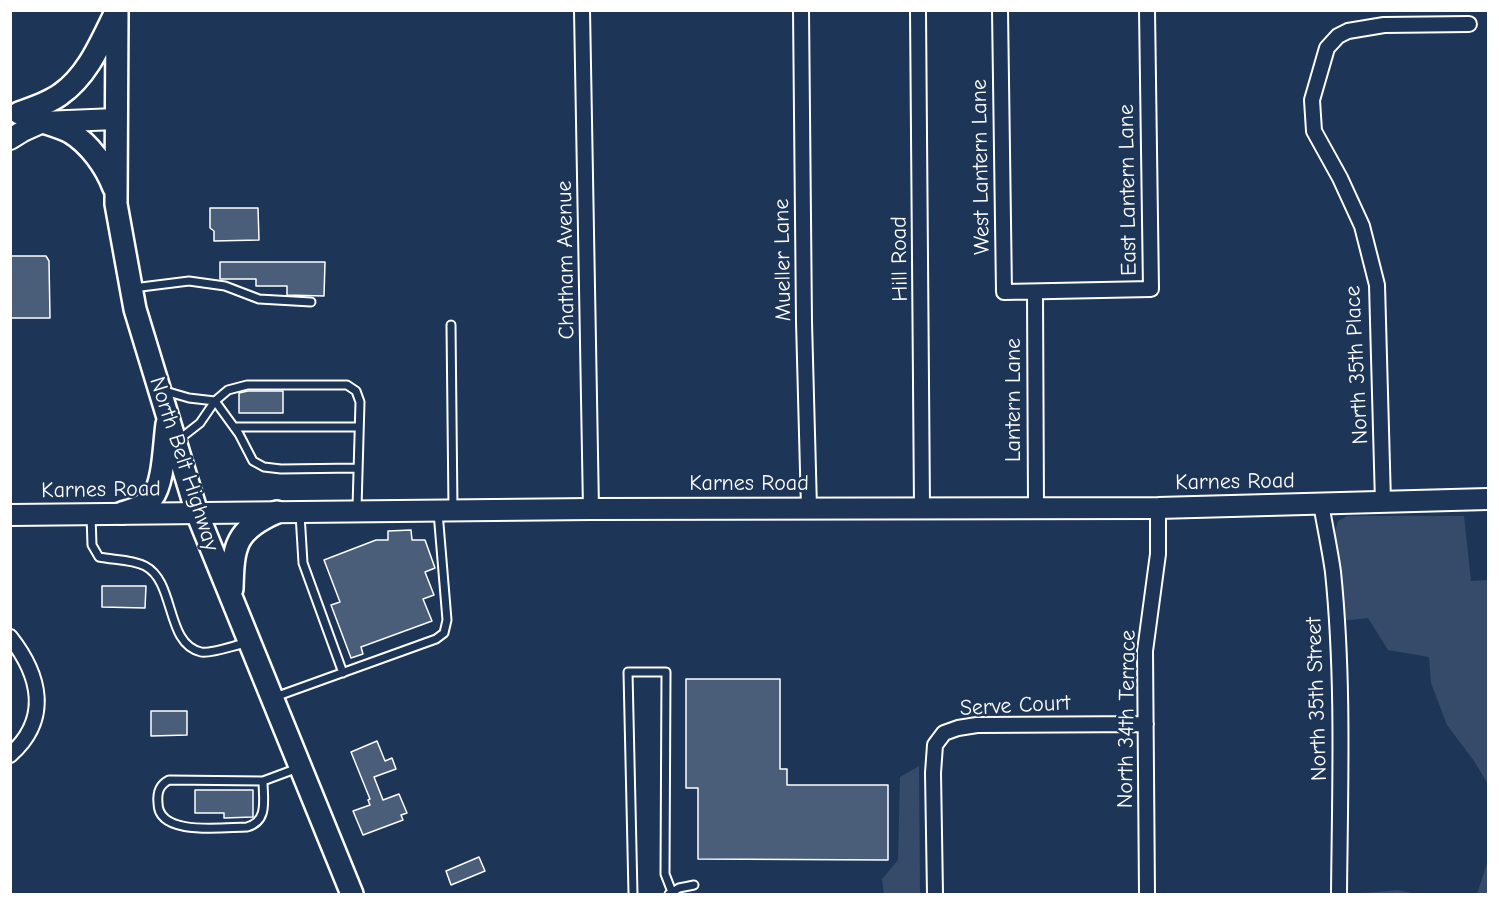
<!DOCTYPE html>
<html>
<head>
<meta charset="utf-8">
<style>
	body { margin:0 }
	#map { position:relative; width:1499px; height:905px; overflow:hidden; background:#1d3557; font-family:"Comic Neue",sans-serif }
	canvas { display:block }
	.frame { position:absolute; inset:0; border:12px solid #fff; pointer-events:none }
</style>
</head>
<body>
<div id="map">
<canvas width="1499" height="905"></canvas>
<div class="frame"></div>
</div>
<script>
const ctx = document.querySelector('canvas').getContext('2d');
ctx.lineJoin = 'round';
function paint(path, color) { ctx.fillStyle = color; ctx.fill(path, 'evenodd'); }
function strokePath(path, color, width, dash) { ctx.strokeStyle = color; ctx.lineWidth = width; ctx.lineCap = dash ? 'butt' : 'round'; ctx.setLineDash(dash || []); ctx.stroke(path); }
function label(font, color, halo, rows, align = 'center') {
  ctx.font = font + ' "Comic Neue",sans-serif'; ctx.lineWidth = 5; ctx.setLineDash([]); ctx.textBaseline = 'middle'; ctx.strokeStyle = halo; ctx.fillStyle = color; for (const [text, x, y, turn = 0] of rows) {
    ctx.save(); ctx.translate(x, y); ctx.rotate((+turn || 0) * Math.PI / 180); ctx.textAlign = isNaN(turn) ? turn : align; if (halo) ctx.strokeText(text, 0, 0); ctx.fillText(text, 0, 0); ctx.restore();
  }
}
paint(new Path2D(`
	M1347 516H1464L1471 581 1488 580V784L1474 761 1447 725 1431 683 1429 657 1388 650 1368 618 1340 621 1334 535 1338 521Z
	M919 766 920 894H884L882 879 898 860 900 777Z
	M1488 860V894H1477Z
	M1398 890 1416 894H1353Z`), '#364b69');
const building = new Path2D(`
	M210 208H258L259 240 214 241V231L210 228Z
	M10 256H46L49 261 50 318H10Z
	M220 262H325L324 296 287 295V286H256V279H220Z
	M248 391H283V413H239V393Z
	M411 530 412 540H425L435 568 425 572 434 595 423 599 432 621 361 647 363 654 351 658 331 605 340 602 324 560 376 540H388V531Z
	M102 586H146L145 608 102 607Z
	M686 679H780V769H787V785H888V860L698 859V788H686Z
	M151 711H187V735L151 736Z
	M377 741 385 761 392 758 396 769 374 777 383 800 399 794 407 813 401 815 403 820 363 835 353 811 370 805 368 800 370 799 351 752Z
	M195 790H253V817L224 818V813H195Z
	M479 857 485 871 451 885 446 871Z`);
paint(building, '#4a5d79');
strokePath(building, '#fff', 1.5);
const lane = new Path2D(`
	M133 288 189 281 225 286 259 299 311 302
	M451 325 453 509
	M165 391 189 398 215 401 239 434 253 461 264 467 281 469 357 468
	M234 427H359
	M177 441 200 423 215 401 228 390 247 385H347L356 391 360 402 357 508
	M300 514 303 563 343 673
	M91 516 92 545 99 557C113 560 132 559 145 566 176 582 165 644 201 652 211 654 235 645 246 643
	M275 697 436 639 444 633 447 620 438 512
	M263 781C263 799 269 821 247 827 224 827 158 837 158 803 157 793 159 785 169 780L263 781 298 768
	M633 894 628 672H666L665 874 672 892
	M669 894 679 888 694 885`);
const street = new Path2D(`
	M582 10 591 509
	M801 10 804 322 809 508
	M918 10 922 507
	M1000 10 1004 292 1151 289 1147 10
	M1035 292 1036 508
	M1383 502 1377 285 1362 226 1340 178 1314 131 1312 100 1327 48 1338 36 1348 31 1384 25 1469 24
	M1321 504C1325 527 1330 550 1333 572 1344 679 1340 787 1339 894
	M10 637C40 675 51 719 10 755
	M935 894 933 773 935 745 944 733 958 728 977 725 1146 724
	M1147 894 1145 651 1158 554V508`);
const secondary = new Path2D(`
	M10 139 23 131 43 122 116 119
	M10 515 591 509 1158 508 1488 499`);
const primary = new Path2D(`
	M117 10 116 204 135 309 197 513 352 894
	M19 113C33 108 49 103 61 94 88 75 101 42 115 14
	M43 122C52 125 62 128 70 132 90 144 106 167 114 188
	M122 513C132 510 145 507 152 498 164 483 164 444 167 424
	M232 589C233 546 235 530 277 512`);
strokePath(lane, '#fff', 11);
strokePath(street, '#fff', 18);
strokePath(secondary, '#fff', 24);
strokePath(primary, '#fff', 26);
strokePath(lane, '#1d3557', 7);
strokePath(street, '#1d3557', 14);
strokePath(secondary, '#1d3557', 20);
strokePath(primary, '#1d3557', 21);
label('22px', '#fff', '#1d3557', [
	["West Lantern Lane",981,167,-91],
	["East Lantern Lane",1128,190,-91],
	["Hill Road",900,259,-91],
	["Chatham Avenue",566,260,-91],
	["Mueller Lane",783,260,-91],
	["North 35th Place",1357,365,-93],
	["Lantern Lane",1014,400,-90],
	["North Belt Highway",184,464,72],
	["Karnes Road",1235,482,-1],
	["Karnes Road",749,484],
	["Karnes Road",101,490,-1],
	["North 35th Street",1317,699,-92],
	["Serve Court",1015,706,-3],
	["North 34th Terrace",1127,719,-89]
]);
</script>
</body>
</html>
